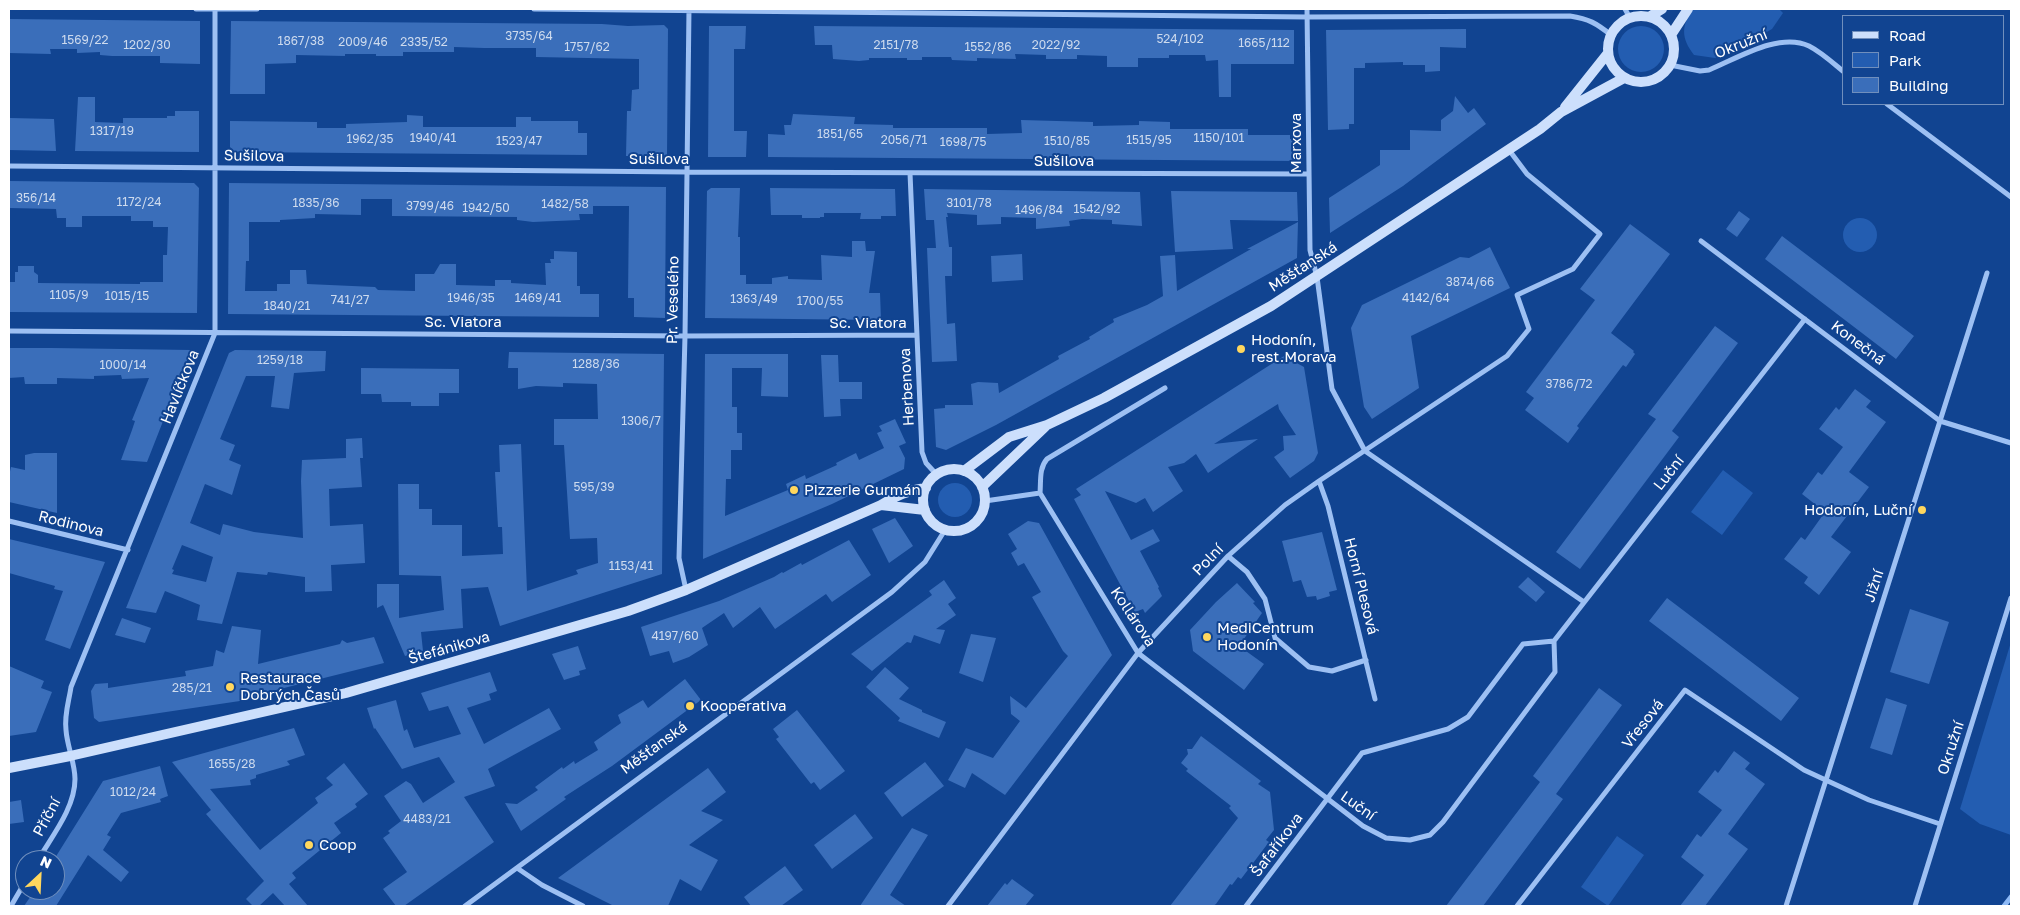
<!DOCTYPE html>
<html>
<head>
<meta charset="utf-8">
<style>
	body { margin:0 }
	#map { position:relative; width:2020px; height:915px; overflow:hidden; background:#114491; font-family:"Golos Text",sans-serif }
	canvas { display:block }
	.frame { position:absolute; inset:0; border:10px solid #fff; pointer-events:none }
	.legend { position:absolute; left:1842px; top:15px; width:162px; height:90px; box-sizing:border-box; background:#114491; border:1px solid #708fbd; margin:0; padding:6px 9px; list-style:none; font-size:15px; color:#fff }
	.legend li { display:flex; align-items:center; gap:10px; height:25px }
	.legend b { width:25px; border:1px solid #708fbd }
	.north { position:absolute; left:15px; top:850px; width:50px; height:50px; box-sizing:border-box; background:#114491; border:1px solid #708fbd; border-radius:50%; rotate:25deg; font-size:14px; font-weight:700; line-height:20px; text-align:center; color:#fff }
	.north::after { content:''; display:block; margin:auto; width:18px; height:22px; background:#ffd75e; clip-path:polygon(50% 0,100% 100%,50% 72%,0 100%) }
</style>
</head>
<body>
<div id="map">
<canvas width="2020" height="915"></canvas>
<div class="frame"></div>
<ul class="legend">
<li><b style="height:6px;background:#ccdffc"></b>Road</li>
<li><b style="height:14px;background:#235db1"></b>Park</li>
<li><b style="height:14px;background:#3a6eba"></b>Building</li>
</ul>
<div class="north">N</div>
</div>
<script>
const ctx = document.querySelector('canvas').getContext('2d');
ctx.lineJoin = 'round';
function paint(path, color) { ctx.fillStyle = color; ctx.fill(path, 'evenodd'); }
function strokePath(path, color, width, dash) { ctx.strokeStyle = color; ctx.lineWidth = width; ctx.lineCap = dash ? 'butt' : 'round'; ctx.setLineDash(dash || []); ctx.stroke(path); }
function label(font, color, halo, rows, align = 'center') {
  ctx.font = font + ' "Golos Text",sans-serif'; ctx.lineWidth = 4; ctx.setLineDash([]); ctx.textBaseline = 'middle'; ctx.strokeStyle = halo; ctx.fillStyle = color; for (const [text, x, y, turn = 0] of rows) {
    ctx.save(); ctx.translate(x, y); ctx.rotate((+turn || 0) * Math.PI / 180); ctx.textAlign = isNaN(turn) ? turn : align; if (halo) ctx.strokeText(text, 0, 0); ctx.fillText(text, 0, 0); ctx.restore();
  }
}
paint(new Path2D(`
	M1693 9H1779L1783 13 1772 29 1735 50 1715 58 1694 55C1681 38 1681 26 1693 9Z
	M1618 49a23 23 0 1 1 46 0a23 23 0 1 1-46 0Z
	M1843 235a17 17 0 1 1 34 0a17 17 0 1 1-34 0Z
	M1723 470 1753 493 1722 535 1691 512Z
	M938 500a17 17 0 1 1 34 0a17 17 0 1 1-34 0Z
	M2011 642V835L1980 824 1960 809Z
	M1617 836 1644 855 1608 906 1581 887Z`), '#235db1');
strokePath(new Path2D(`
	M2004 906 2011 897`), '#8ebaf6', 5);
paint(new Path2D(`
	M9 19 200 21V64L160 63V56H112L100 55V52L77 53V49H50L51 54 9 53Z
	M231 21 602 24 628 26 664 25 668 29 667 157 626 156 627 111H631L632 90 639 89V59L536 57V48H484L454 47V52H403V56H376V54H345V56L296 55V63L265 64V94H230Z
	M709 26H746L745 49H734V131H747L746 157H708Z
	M814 26 1294 30V64H1231V97H1219L1218 60 1206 61 1205 55H1169V58H1138V67H1107V56L1077 55V59H1046V55L1015 54 1016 59 977 58V61L952 60 951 57H922V60H907V58H869V60L859 61 833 59 832 45H815Z
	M1466 29V48L1440 47V71L1425 72V65H1403V62L1365 63V68H1354V124H1349V129L1328 130 1326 30Z
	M1455 96 1468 113 1474 108 1486 124 1403 186 1330 233 1329 198 1380 165V150H1410V130L1441 131V120L1453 111Z
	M78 97H95V122L123 123V118H167V116H175V111H199V152L75 151Z
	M793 114 855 117 854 124 893 125V128H987V134L1022 133 1021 120 1093 122V126L1139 125V121L1170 122V129H1248V135H1290V139H1296V161L768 157V134L785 135 784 125H791Z
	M407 115 423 116V127H516V117H531V121H578V133H587V155L235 152 230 147V121L317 122V128H346V124L407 122Z
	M10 118 54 119 56 151 9 150Z
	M9 181 194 183 199 188 197 313 9 312V282H15V272H18V266H34V272L38 275V283L140 284V282H163V255H167L168 227H153V221H131V216H82V227H66V218H57L56 209 9 208Z
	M229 183 666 187 665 318 634 317V298H628L629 206H593V214H579L580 220 533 222 517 220V217L392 216V199H361V215L315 214V218L280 220V222H249V261H246L245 291H277V284H290V270H306L307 284 375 287 378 290 415 291V274H434L440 264H456V285L495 286V280H511V283L546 285 545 263H551L550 259H554V251L577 252V286H580V294H599V317L228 314Z
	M711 188H740L738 237H740V275H746V284H772V278L788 276V279L822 280 821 255 852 257V241H865L866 251H875L869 293H880L881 320 705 318 707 191Z
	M770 188 895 189 896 216H881V219H860L861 213H824V217H820V218H802V215H771Z
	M924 189 1140 192 1142 226 1112 224V220L1082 219 1069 221 1070 226 1036 229V218L1001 217V224L977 225V215L947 213 948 217H946L949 247H952V276H945L947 324 955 323 957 361 932 362 927 248H936L934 220H926Z
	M1171 191 1297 192 1298 221 1230 220 1233 249 1175 252Z
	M1739 211 1750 219 1737 237 1726 229Z
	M1298 222 1297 258 996 425 946 450 936 447 934 409 945 408V405H973L971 384 978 382 998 383 999 393 1059 359 1058 356 1090 339 1089 337 1114 322 1113 319 1147 305 1163 296 1160 256 1175 255 1177 291 1251 249H1247Z
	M1630 224 1670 254 1611 333 1634 351 1633 352 1635 354 1626 367 1623 365 1577 426 1579 428 1568 443 1525 410 1534 398 1526 392 1595 300 1580 289Z
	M1782 236 1914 336 1896 359 1765 259Z
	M1490 247 1510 288 1411 336 1419 388 1372 419 1364 407 1351 328 1362 305 1460 257 1469 258Z
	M1022 254 1023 280 992 282 991 256Z
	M1715 326 1738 343 1672 431 1679 437 1580 569 1556 552 1656 419 1648 414Z
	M9 348H52L191 350 147 462 121 460 132 430 135 421 132 420 149 378 122 379 121 375 94 376V379L57 378V384H25L24 377 9 378Z
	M235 350 326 351 325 371 294 373 289 409 271 407 275 376H246L220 439 235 445 229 460 241 465 232 495 205 484 190 523 220 535 223 524 254 532 303 538 301 481 302 460 346 458V439L362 438 363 458H360L362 487 329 489 330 526 363 524 365 563 331 565 332 591 305 592V577L268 572 267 575 237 572 222 624 197 620 200 605 165 591 156 613 126 608 229 353ZM182 545 213 557 206 582 172 574 174 570 172 569Z
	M509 352 664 354 662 574 500 626 488 587 461 589 463 628 421 632 423 651 405 656 384 607 383 605 377 608V584H399V618L444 610 441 576 399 575 398 484H419V509H432V525H462V556L503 554 502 527H498L495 472H500L499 445 521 444 527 591 578 574 576 570 598 563 597 538 570 539 564 445H554V419H598L597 384 563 383V387L536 386 518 389V368H508Z
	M705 354H788V397L761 396 762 368H732V407H737V433H742V450H731V479H726L725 516 788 490 786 484 805 475 806 479 837 465 836 463 856 453 859 460 884 448 877 433 882 431 879 426 895 419 906 443 899 446 905 458 904 469 832 504 703 559Z
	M821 355H838L839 382H862V399H840L841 416 824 417Z
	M1284 356 1304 367 1318 453 1314 461 1290 478 1274 457 1284 450 1283 436 1296 435 1279 409 1278 404 1214 444 1258 439 1208 473 1196 454 1184 463 1168 467 1183 491 1153 512 1145 498 1136 503 1105 491 1131 540 1153 529 1160 541 1140 551 1159 587 1158 588 1162 596 1145 613 1143 609 1135 612 1074 499 1081 495 1076 489Z
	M361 368 459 369V393H439V406H411V402H382L381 394H361Z
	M1855 389 1871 401 1866 407 1886 422 1849 472 1869 487 1831 537 1851 552 1819 595 1804 583 1808 577 1784 559 1801 537 1805 540 1825 512 1802 494 1818 472 1822 475 1843 447 1819 429 1836 407 1839 410Z
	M34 453H57V513L9 502V476L11 467 25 470V455Z
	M895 518 913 546 889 563 872 529Z
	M1028 521 1039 523 1112 655 1005 795 972 773 965 788 948 780 966 748 993 758 1020 721 1011 714 1010 696 1026 708 1068 656 1063 651 1032 597 1041 592 1024 563 1018 566 1011 553 1017 549 1008 534Z
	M1322 532 1337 590 1329 592 1330 596 1317 600 1316 596 1307 597 1301 580 1293 582 1282 541Z
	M9 539 105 562 70 649 45 640 63 591 54 589 55 586 9 573Z
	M849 540 871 575 832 602 826 594 775 629 760 607 733 628 724 613 702 628 708 645 689 657 673 663 669 651 650 656 641 627 719 601 774 577 782 572 783 573 801 563 802 565Z
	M1528 577 1545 592 1536 602 1518 587Z
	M944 580 956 598 948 604 956 615 936 629 945 630 940 644 914 635 911 643 907 642 872 671 851 654 932 595 929 591Z
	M1237 583 1255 602 1253 603 1262 613 1239 646 1264 664 1244 690 1193 651 1190 630 1216 602Z
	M1667 598 1799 698 1781 721 1649 621Z
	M1910 609 1949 622 1929 684 1890 672Z
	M122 618 151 628 145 643 115 635Z
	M232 626 261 630 258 664 340 644 342 640 347 643 374 637 384 663 260 694V698L99 722 94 718 91 691 95 684 108 683V688L186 676 185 671 213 666 216 650 224 653Z
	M971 634 996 638 983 682 959 673Z
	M578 646 586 669 579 671 580 675 564 680 552 654Z
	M9 666 44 681 41 688 52 692 36 732 9 736Z
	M885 667 909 688 899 699 922 710V712L946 722 939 738 898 721 900 718 866 687Z
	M490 672 497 691 489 694 491 700 467 708 484 744 549 708 561 729 488 769 495 786 464 797 494 842 404 906H396L383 889 407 872 383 838 390 833 388 831 401 821 384 796 406 781 411 784 423 803 455 782 439 757 402 769 375 728 374 729 367 708 396 700 404 731 407 729 414 748 461 734 448 706 429 711 421 693Z
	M685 679 701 700 612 766 564 797 566 799 521 831 505 803 517 804 538 790 535 787 562 767 563 769 574 761 575 764 598 750 594 742 621 723 618 715 643 700 648 708Z
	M1599 688 1622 705 1556 794 1563 799 1483 906H1446L1540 782 1533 776Z
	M1886 698 1907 705 1892 755 1870 748Z
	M797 710 845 771 820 790 814 782 811 784 776 739 779 737 773 729Z
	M294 728 305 755 287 761 290 765 256 775V778L250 780 251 785 210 789 260 850 318 803 315 798 333 785 326 778 344 763 368 794 355 804 357 807 334 823 341 833 292 873 296 878 289 884 308 906H285L273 893 259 906H253L246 899 264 881 206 814 211 810 172 762Z
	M1201 736 1261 781 1258 784 1270 792 1274 830 1266 840 1269 842 1241 879 1238 877 1232 885 1230 884 1216 904 1213 906H1170L1238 818 1229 808 1231 806 1186 771 1188 769 1181 763 1188 754 1187 749H1192Z
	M1734 751 1750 763 1745 769 1765 784 1728 834 1748 849 1705 906H1680L1704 875 1681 857 1697 834 1701 837 1722 810 1698 792 1715 770 1718 773Z
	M925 762 944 786 902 817 884 793Z
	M160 766 168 796 160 799 161 802 121 813 107 835 111 837 103 850 129 872 121 882 88 855 56 906H24L35 890H55V858L103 781Z
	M708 768 726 792 701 811 723 820 689 845 718 860 701 891 680 879 668 906H614L558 878Z
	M21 800 24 822 9 824V802Z
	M855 814 873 838 832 869 814 845Z
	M912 828 928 835 890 895 906 906H860Z
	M785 866 803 890 781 906H751L744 897Z
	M1012 879 1034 895 1025 906H987L1005 883 1007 885Z`), '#3a6eba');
strokePath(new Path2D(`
	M196 9H257
	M534 9 1307 17 1570 16C1589 19 1596 23 1611 35
	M1307 9 1310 250 1317 277 1332 389 1365 451 1584 602
	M1625 9 1630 18
	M1670 65 1700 71 1709 70C1738 58 1779 32 1809 46 1821 52 1833 63 1844 72
	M1887 104 2011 197
	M9 166 687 172 1308 174
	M910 173 922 452 926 463 937 475
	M1701 241 1940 421 2011 443
	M9 331 685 336 916 335
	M1319 481 1328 506 1375 699
	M1040 493 1138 653 1363 826 1386 838 1410 840 1430 835 1443 822 1555 672 1554 641 1805 319
	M1040 493C1041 481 1039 468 1047 459L1165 388
	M985 501 1040 493
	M9 521 128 550
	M1228 556 1247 572 1265 599 1275 638 1309 667 1332 671 1366 660
	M686 590 679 558 685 336 689 9
	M38 860C52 836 75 808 75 779 75 763 67 746 66 730 64 715 69 701 71 687L215 333V9
	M517 868 542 885 583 906
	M11 906 25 882
	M465 906 892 592 925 562 945 530
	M948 906 1138 653 1228 556 1285 505 1319 481 1507 356 1529 329 1517 295 1573 269 1600 234 1527 174 1509 150
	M1246 906 1362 753 1448 729 1468 717 1523 644 1554 641
	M1517 906 1685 690 1804 770 1869 800 1940 824
	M1786 906 1987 273
	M1915 906 2011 598`), '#9dc0f3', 5);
strokePath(new Path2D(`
	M1608 49a33 33 0 1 1 66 0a33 33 0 1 1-66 0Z
	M1649 17 1662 9
	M1671 35 1688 9
	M1565 107 1608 53
	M923 500a31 31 0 1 1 62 0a31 31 0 1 1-62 0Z
	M964 471 1009 437 1047 425 1104 398 1271 306 1540 129 1561 112 1624 78
	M982 487 1045 427
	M881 505 925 510
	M9 768 70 756 346 693 628 611 686 590 881 505C896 496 908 490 926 488`), '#ccdffc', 10);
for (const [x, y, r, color] of [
	[1241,349,5,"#ffd75e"],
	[794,490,5,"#ffd75e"],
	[1922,510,5,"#ffd75e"],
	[1207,637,5,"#ffd75e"],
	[230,687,5,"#ffd75e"],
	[690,706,5,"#ffd75e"],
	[309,845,5,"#ffd75e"]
]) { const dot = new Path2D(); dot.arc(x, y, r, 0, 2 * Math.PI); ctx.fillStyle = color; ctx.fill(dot); strokePath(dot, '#114491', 2); }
label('12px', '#cedbee', null, [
	["3735/64",529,36],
	["524/102",1180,39],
	["1569/22",85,40],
	["1867/38",301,41],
	["2009/46",363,42],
	["2335/52",424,42],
	["1665/112",1264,43],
	["1202/30",147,45],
	["2151/78",896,45],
	["2022/92",1056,45],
	["1757/62",587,47],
	["1552/86",988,47],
	["1317/19",112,131],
	["1851/65",840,134],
	["1940/41",433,138],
	["1150/101",1219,138],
	["1962/35",370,139],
	["2056/71",904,140],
	["1515/95",1149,140],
	["1523/47",519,141],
	["1510/85",1067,141],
	["1698/75",963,142],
	["356/14",36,198],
	["1172/24",139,202],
	["1835/36",316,203],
	["3101/78",969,203],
	["1482/58",565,204],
	["3799/46",430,206],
	["1942/50",486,208],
	["1542/92",1097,209],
	["1496/84",1039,210],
	["3874/66",1470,282],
	["1105/9",69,295],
	["1015/15",127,296],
	["1946/35",471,298],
	["1469/41",538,298],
	["4142/64",1426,298],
	["1363/49",754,299],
	["741/27",350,300],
	["1700/55",820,301],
	["1840/21",287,306],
	["1259/18",280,360],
	["1288/36",596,364],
	["1000/14",123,365],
	["3786/72",1569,384],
	["1306/7",641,421],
	["595/39",594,487],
	["1153/41",631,566],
	["4197/60",675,636],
	["285/21",192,688],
	["1655/28",232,764],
	["1012/24",133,792],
	["4483/21",427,819]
]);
label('15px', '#fff', '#114491', [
	["Okružní",1741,44,-22],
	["Marxova",1296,143,-90],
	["Sušilova",254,156,1],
	["Sušilova",659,159],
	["Sušilova",1064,161],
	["Měšťanská",1303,267,-33],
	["Pr. Veselého",673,300,-89],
	["Sc. Viatora",463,322],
	["Sc. Viatora",868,323],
	["Konečná",1858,343,37],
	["Havlíčkova",180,387,-68],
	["Herbenova",907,387,-93],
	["Luční",1669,473,-52],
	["Rodinova",71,524,14],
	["Polní",1208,560,-46],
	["Horní Plesová",1361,586,76],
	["Jižní",1874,586,-72],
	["Kollárova",1133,617,56],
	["Štefánikova",449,648,-16],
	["Vřesová",1643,724,-52],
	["Měšťanská",654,748,-36],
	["Okružní",1951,748,-72],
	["Luční",1358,806,35],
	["Příční",47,817,-62],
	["Šafaříkova",1277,845,-53]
]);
label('15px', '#fff', '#114491', [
	["Hodonín,",1251,340],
	["rest.Morava",1251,357],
	["Pizzerie Gurmán",804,490],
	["Hodonín, Luční",1912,510,"right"],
	["MediCentrum",1217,628],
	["Hodonín",1217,645],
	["Restaurace",240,678],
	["Dobrých Časů",240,695],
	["Kooperativa",700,706],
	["Coop",319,845]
], 'left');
</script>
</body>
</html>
